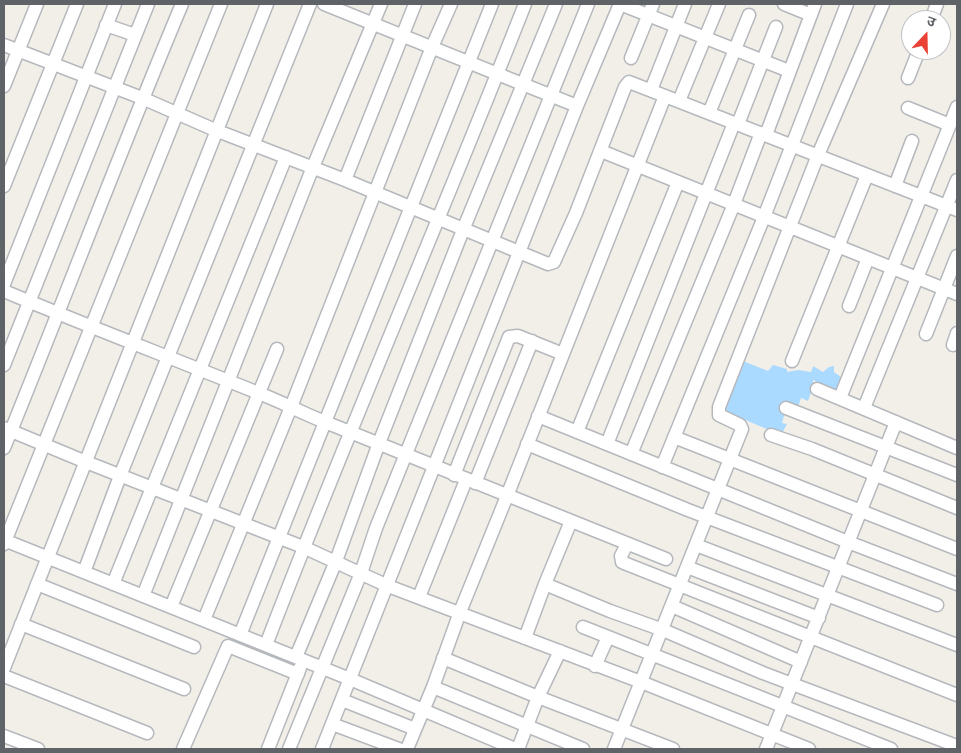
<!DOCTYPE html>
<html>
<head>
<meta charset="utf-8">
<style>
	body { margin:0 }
	#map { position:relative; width:961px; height:753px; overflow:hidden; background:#f1efe8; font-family:Karla,"Noto Sans Devanagari",sans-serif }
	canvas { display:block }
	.frame { position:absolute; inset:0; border:5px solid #5f6368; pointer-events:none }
	.north { position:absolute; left:901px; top:10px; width:50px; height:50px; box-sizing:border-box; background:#fff; border:1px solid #bfc1c3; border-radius:50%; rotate:21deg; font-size:14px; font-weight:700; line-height:20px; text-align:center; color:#5f6368 }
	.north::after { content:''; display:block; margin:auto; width:18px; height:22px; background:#ea4335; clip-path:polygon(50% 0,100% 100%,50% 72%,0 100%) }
</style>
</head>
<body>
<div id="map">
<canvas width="961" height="753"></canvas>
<div class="frame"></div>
<div class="north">उ</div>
</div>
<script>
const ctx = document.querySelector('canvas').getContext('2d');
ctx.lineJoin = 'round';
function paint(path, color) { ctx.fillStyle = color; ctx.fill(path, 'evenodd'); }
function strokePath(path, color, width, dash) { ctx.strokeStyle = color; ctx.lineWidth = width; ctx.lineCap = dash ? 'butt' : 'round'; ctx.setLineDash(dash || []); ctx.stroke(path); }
paint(new Path2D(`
	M743 361 768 371 773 365 787 369V372L798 370 811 372 813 366 823 372 829 367 834 366V372L844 379 838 392 813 380V387L808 401 801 398 797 410 786 409 782 423 787 424 781 435 724 411Z`), '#aadaff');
const minor = new Path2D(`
	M324 4 577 106
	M620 4 789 71
	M784 4 811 15
	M931 20 937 4
	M106 25 135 35
	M4 45 142 98 215 130 345 180 548 264 554 262 576 213 625 87 629 82 957 210
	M631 58 653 4
	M908 78 919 50
	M4 86 37 4
	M651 90 685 4
	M679 101 719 4
	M908 108 950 125
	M709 113 749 15
	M738 124 776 27
	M766 135 815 4
	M601 151 957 294
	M345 180 415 4
	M4 186 77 4
	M895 186 912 141
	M4 284 115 4
	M4 291C87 326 172 358 256 392 280 401 302 413 325 422 439 467 552 514 666 559
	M849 306 868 258
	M926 334 957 256
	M953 345 957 333
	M792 361 867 175
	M4 365 148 4
	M817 389 957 448
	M840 398 957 107
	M786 408 957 475
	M864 408 957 180
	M538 416 848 542 957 584
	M4 428 86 462 303 547 388 586 641 682 809 749
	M577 432 678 182
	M771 435 812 449 957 508
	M674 437 957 549
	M527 444 688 510 937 605
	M607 444 734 123
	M4 448C64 301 120 151 182 4
	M631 454 734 204 761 133
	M662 467 764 217 847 4
	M454 475 509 337 518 336 563 354
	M475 483 532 341
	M4 540 350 679 515 749
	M4 544 221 4
	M627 544 621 556 622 562 624 563 957 695
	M696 545 957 645
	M687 567 819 618
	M84 572 120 476 310 4
	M37 584 194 647
	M113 584 286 157
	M545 584 610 611 663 630 763 673 957 746
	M143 596 313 167 381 4
	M419 597 466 480
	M672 606 801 662
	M171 607 277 349
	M204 620 291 407 432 47 451 4
	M21 624 184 689
	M583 627 891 749
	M240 635 492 4
	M525 638 545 584 571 521
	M266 645C348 430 441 218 525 4
	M296 657 336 561 379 443 463 230 556 4
	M443 658 538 697 673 749
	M595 666 608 637
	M4 668 267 4
	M4 676 147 733
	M433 687 583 749
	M342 700 415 729
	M332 724 399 749
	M4 736 38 749
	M183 749 228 646 298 674
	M268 749 300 668
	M289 749 361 573 376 528 588 4
	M322 749 577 106 620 4
	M407 749 433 687 460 612 507 496 665 96
	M518 749 538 697 560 651
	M614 749 742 429 740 425 719 415V407L818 155 883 4
	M766 749 896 422`);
strokePath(minor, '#b5b8bc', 15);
strokePath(minor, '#fff', 12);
</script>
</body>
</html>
